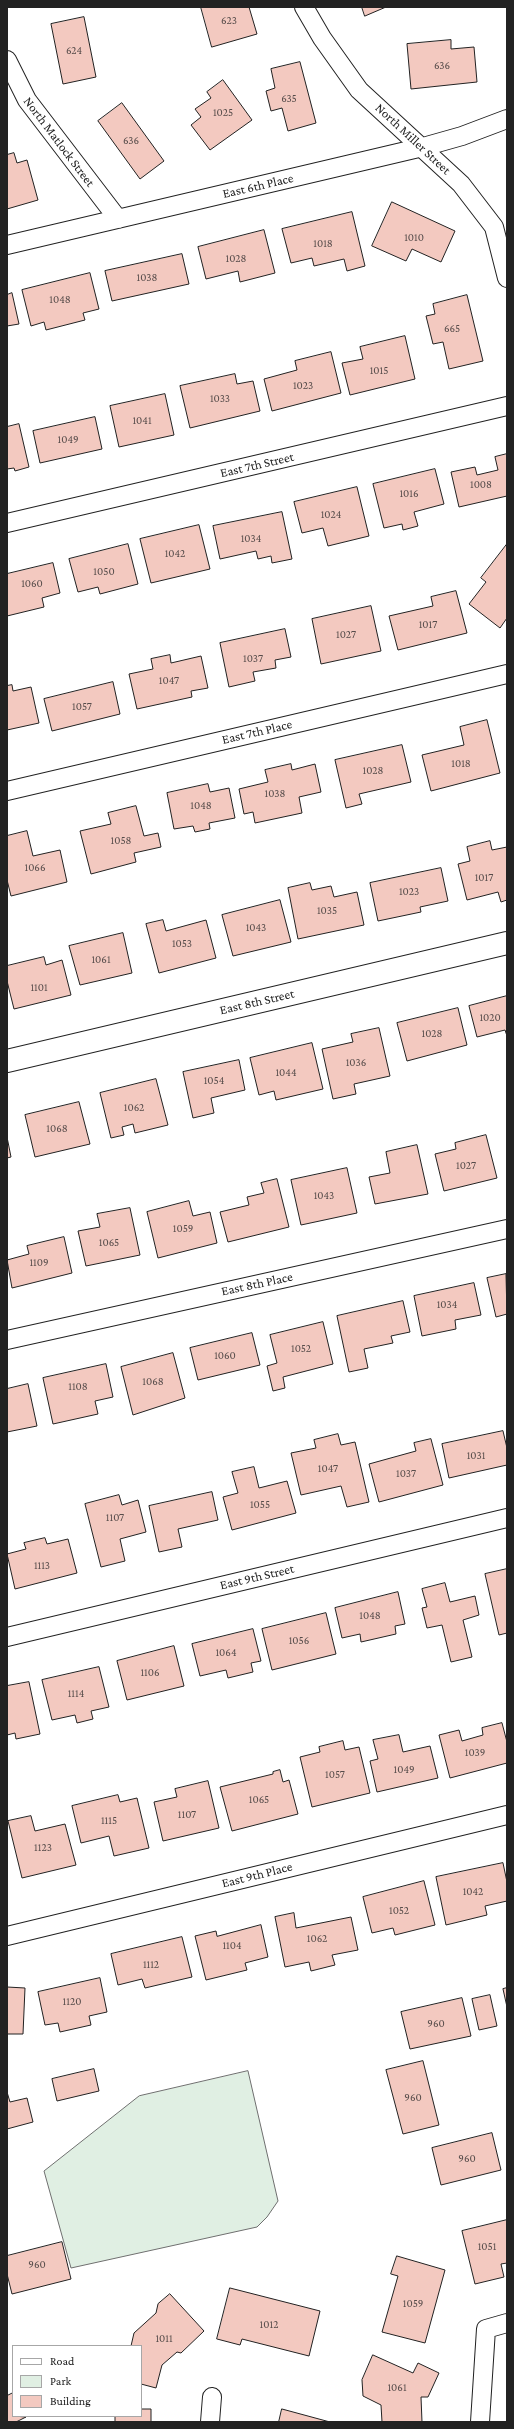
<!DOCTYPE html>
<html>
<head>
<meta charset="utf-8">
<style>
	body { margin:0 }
	#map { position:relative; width:514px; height:2429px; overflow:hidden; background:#fff; font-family:"Crimson Pro",serif }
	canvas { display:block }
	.frame { position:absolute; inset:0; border:8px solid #222; pointer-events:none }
	.legend { position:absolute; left:12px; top:2345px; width:130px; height:72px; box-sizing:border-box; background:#fff; border:1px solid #a7a7a7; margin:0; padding:5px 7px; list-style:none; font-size:12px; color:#222 }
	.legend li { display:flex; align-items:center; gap:8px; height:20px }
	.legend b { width:20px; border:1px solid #a7a7a7 }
</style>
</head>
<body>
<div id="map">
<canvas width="514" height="2429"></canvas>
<div class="frame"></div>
<ul class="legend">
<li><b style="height:5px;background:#fff"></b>Road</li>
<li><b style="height:11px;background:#e0efe3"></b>Park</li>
<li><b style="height:11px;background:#f3c9c0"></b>Building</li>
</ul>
</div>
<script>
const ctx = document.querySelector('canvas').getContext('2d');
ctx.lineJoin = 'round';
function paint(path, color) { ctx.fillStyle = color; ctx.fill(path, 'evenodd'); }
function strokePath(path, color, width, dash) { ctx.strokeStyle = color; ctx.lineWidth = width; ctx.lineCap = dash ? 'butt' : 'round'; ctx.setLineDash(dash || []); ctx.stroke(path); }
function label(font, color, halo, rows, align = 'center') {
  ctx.font = font + ' "Crimson Pro",serif'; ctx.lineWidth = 3; ctx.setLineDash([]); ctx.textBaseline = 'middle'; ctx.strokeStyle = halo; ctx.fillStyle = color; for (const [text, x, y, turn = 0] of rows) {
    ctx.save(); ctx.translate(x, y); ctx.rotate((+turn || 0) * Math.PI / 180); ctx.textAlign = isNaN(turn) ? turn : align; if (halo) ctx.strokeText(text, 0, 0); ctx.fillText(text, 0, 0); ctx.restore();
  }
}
const green = new Path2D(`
	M248 2071 278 2201 267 2217 257 2227 71 2268 44 2171 139 2096Z`);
paint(green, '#e0efe3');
strokePath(green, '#6f6f6f', 1);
const building = new Path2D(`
	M201 7H249L257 34 212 47Z
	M362 7H386L365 16Z
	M84 17 96 77 63 84 51 24Z
	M451 40V49L474 47 477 82 411 89 407 44Z
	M300 62 316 123 288 131 282 108 271 111 266 91 275 88 271 69Z
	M223 80 252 120 210 150 191 125 201 117 195 109 211 98 207 92Z
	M122 103 164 161 140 179 98 121Z
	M14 153 17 163 27 160 38 200 7 209V155Z
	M392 202 455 231 441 262 412 249 406 261 372 246Z
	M352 212 365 266 347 271 344 259 314 266 312 258 291 263 282 229Z
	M264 230 275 273 240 282 238 271 206 279 198 247Z
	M182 254 189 284 112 301 105 271Z
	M90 273 99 309 83 313 85 320 46 330 44 322 31 326 22 290Z
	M12 293 19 324 7 326V295Z
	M467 295 483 361 449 369 443 342 433 344 426 316 435 314 433 304Z
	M405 336 415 379 350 395 342 363 363 359 360 347Z
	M331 352 341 393 272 411 264 379 297 370 295 361Z
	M235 374 237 384 253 381 260 411 190 428 180 386Z
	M165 394 174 435 119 447 110 406Z
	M95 417 102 449 40 463 33 431Z
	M19 424 29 467 15 471 14 468 7 469V427Z
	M507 454V496L459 507 451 472 475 467 477 475 498 470 495 457Z
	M435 469 444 504 414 512 418 526 403 530 402 524 384 528 373 484Z
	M357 487 369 536 328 546 323 528 302 533 294 502Z
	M282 512 292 559 272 563 271 556 258 559 256 551 220 559 213 526Z
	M199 525 210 569 151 583 140 539Z
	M128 544 138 584 100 594 98 587 78 592 69 559Z
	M507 544V618L500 628 469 604 486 582 481 578Z
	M53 563 60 593 42 598 44 607 7 616V574Z
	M456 591 467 633 398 650 389 616 433 606 431 597Z
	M371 606 381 651 321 664 312 619Z
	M285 629 291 657 275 660 276 668 253 672 255 681 229 687 220 643Z
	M170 655 171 663 201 656 208 688 191 691 192 697 137 709 129 674 153 669 151 659Z
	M113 682 120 714 52 731 44 699Z
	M12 685 13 691 31 687 39 723 7 730V686Z
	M487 720 500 773 431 791 422 755 464 745 460 727Z
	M402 745 411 782 359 794 362 804 346 808 335 760Z
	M291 764 292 770 315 764 321 792 299 797 302 813 255 823 253 812 244 814 239 789 268 782 265 770Z
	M208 784 210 792 229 788 235 818 209 823 210 829 195 832 193 826 174 829 167 793Z
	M136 806 144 836 158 833 161 847 134 853 136 862 91 874 80 831 111 824 108 813Z
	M27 831 33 856 60 850 67 882 11 896 7 880V836Z
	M490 841 492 850 507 847V900L501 902 498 892 467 900 458 864 470 861 467 847Z
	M441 868 448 901 420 907 421 912 378 921 370 883Z
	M310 883 312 890 331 886 334 897 357 892 364 925 298 939 288 888Z
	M280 900 291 942 233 956 222 915Z
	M163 920 166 931 206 920 216 958 159 973 146 924Z
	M123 933 132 973 80 985 69 946Z
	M44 957 46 965 62 960 71 995 14 1009 7 981V966Z
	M507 996V1036L505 1030 477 1037 469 1006Z
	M458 1008 467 1045 407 1061 397 1023Z
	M379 1028 390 1076 354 1084 356 1094 333 1099 322 1049 353 1042 351 1034Z
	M312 1043 323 1089 276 1100 274 1091 259 1095 250 1058Z
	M239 1060 245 1090 211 1098 214 1113 193 1118 183 1072Z
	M156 1079 168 1125 135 1133 133 1124 122 1127 124 1135 111 1138 100 1093Z
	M79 1102 90 1144 35 1157 25 1115Z
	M486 1135 497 1178 444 1191 435 1154 456 1149 455 1143Z
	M7 1137 11 1157 7 1158Z
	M417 1145 428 1194 375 1204 369 1177 390 1173 386 1152Z
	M347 1168 357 1213 301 1225 291 1180Z
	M277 1179 289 1227 228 1242 220 1212 249 1205 247 1197 264 1193 261 1183Z
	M189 1201 193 1216 210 1212 217 1243 158 1258 147 1212Z
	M130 1208 140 1255 86 1266 78 1231 100 1227 97 1214Z
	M64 1237 72 1273 12 1288 7 1260 29 1254 27 1246Z
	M506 1274 507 1316V1314L496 1317 487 1278Z
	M474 1283 481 1315 455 1320 456 1329 422 1336 414 1296Z
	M403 1301 410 1332 391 1336 393 1343 364 1349 368 1368 349 1372 337 1316Z
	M323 1322 333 1364 283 1377 285 1388 273 1391 267 1366 277 1363 270 1335Z
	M252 1333 260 1365 198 1380 190 1348Z
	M173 1353 185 1398 133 1415 121 1367Z
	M106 1364 113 1397 95 1401 98 1414 53 1424 43 1378Z
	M28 1384 37 1426 7 1432V1389Z
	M503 1431 507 1448V1465L449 1478 442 1444Z
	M338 1434 341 1445 355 1442 369 1502 347 1507 341 1486 301 1495 291 1453 316 1448 314 1440Z
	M431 1439 443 1485 379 1502 369 1464 416 1451 414 1443Z
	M254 1467 259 1488 287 1481 296 1513 232 1530 223 1497 238 1493 232 1472Z
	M212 1492 218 1520 178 1529 182 1547 159 1552 149 1506Z
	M119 1495 122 1505 138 1500 146 1532 120 1539 125 1561 101 1567 85 1504Z
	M45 1538 47 1544 68 1539 77 1573 15 1589 7 1554 26 1549 24 1543Z
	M507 1569V1633L499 1635 485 1574Z
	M445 1583 450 1602 475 1596 479 1615 463 1620 472 1657 451 1662 442 1625 427 1628 422 1608 427 1607 422 1589Z
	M398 1592 405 1624 395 1626 396 1634 361 1642 360 1634 342 1638 335 1608Z
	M326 1613 336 1654 272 1670 262 1629Z
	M253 1629 261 1661 251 1663 253 1672 228 1678 226 1670 200 1676 192 1644Z
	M174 1646 184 1686 127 1700 117 1661Z
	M99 1667 109 1707 91 1711 93 1719 77 1723 75 1715 52 1720 42 1680Z
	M29 1682 40 1734 16 1739 15 1733 7 1735V1686Z
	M502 1723 507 1742V1763L450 1778 439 1735 459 1730 462 1741 483 1735 482 1728Z
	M399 1735 403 1752 430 1746 438 1778 377 1792 370 1761 378 1759 373 1740Z
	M343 1741 345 1750 359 1747 370 1793 312 1807 300 1757 320 1752 319 1747Z
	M280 1770 283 1782 289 1780 298 1814 232 1831 220 1787 273 1774V1772Z
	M208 1781 219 1828 163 1841 154 1802 177 1797 175 1789Z
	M118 1795 120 1802 137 1798 149 1848 114 1856 109 1836 81 1843 72 1806Z
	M31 1816 35 1831 65 1824 76 1865 22 1878 8 1821Z
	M503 1863 507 1882V1901L485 1906 487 1915 446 1925 436 1877Z
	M424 1881 435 1925 395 1935 393 1928 372 1933 363 1897Z
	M294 1913 296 1928 351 1917 358 1950 332 1955 335 1965 311 1971 309 1962 285 1967 275 1917Z
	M261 1925 268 1957 245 1963 247 1970 206 1980 195 1936 216 1931 217 1936Z
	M182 1937 192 1977 145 1988 142 1979 118 1985 111 1954Z
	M100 1978 107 2012 89 2016 91 2025 60 2032 58 2023 45 2025 38 1992Z
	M7 1987 25 1988 23 2034H7Z
	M507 1988V2007L503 1989Z
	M490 1995 497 2026 479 2030 472 1999Z
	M462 1998 471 2036 410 2049 401 2012Z
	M423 2061 439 2125 403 2134 386 2070Z
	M94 2069 99 2091 57 2101 52 2079Z
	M7 2092 10 2102 27 2098 33 2122 7 2129Z
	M492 2133 501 2170 441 2185 432 2148Z
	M507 2220V2263L501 2264 504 2277 475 2284 462 2231Z
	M62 2242 71 2279 12 2294 7 2274V2256Z
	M397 2256 445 2270 425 2343 382 2332 398 2276 391 2274Z
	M230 2288 320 2311 309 2356 242 2339 240 2345 217 2339Z
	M170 2294 204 2331 181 2353 177 2352 162 2365 156 2388 141 2384V2346H131L134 2333 156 2313 158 2304Z
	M373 2355 413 2373 418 2363 439 2373 428 2397H421L422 2422H382L381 2405 363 2396 362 2380Z
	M13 2393V2416L26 2417 16 2422H7V2396Z
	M141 2409H151V2422H115V2416H141Z
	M282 2409 330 2422H279Z`);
paint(building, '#f3c9c0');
strokePath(building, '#222', 1);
const street = new Path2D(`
	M304 7 322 38 359 90 461 184 494 227 507 278
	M7 60 27 100 118 219
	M7 245 423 147 462 136 507 119
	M7 523 507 406
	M7 791 507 674
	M7 1340 507 1229
	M7 1637 507 1518
	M7 1936 507 1815
	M210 2422 212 2397
	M480 2422 486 2329 507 2323`);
const secondary = new Path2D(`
	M7 1061 507 943`);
strokePath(street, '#222', 20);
strokePath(secondary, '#222', 24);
strokePath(street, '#fff', 18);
strokePath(secondary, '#fff', 22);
label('11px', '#564c4a', null, [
	["623",229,21],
	["624",74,51],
	["636",442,66],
	["635",289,99],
	["1025",223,113],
	["636",131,141],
	["1010",414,238],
	["1018",323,244],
	["1028",236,259],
	["1038",147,278],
	["1048",60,300],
	["665",452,329],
	["1015",379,371],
	["1023",303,386],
	["1033",220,399],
	["1041",142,421],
	["1049",68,440],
	["1008",481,485],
	["1016",409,494],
	["1024",331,515],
	["1034",251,539],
	["1042",175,554],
	["1050",104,572],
	["1060",32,584],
	["1017",428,625],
	["1027",346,635],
	["1037",253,659],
	["1047",169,681],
	["1057",82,707],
	["1018",461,764],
	["1028",373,771],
	["1038",275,794],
	["1048",201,806],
	["1058",121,841],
	["1066",35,868],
	["1017",484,878],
	["1023",409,892],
	["1035",327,911],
	["1043",256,928],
	["1053",182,944],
	["1061",101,960],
	["1101",39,988],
	["1020",490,1018],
	["1028",432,1034],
	["1036",356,1063],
	["1044",286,1073],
	["1054",214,1081],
	["1062",134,1108],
	["1068",57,1129],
	["1027",466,1166],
	["1043",324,1196],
	["1059",183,1229],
	["1065",109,1243],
	["1109",39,1263],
	["1034",447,1305],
	["1052",301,1349],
	["1060",225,1356],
	["1068",153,1382],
	["1108",78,1387],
	["1031",476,1456],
	["1047",328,1469],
	["1037",406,1474],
	["1055",260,1505],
	["1107",115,1518],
	["1113",42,1566],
	["1048",370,1616],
	["1056",299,1641],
	["1064",226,1653],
	["1106",150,1673],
	["1114",76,1694],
	["1039",475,1753],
	["1049",404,1770],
	["1057",335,1775],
	["1065",259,1800],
	["1107",187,1815],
	["1115",109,1821],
	["1123",43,1848],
	["1042",473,1892],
	["1052",399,1911],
	["1062",317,1939],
	["1104",232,1946],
	["1112",151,1965],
	["1120",72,2002],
	["960",436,2024],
	["960",413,2098],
	["960",467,2159],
	["1051",487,2247],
	["960",37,2265],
	["1059",413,2304],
	["1012",269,2325],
	["1011",164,2339],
	["1061",397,2388]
]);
label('13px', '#222', '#fff', [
	["North Miller Street",413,139,43],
	["North Matlock Street",59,142,53],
	["East 6th Place",258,186,-13],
	["East 7th Street",257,465,-13],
	["East 7th Place",257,732,-13],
	["East 8th Street",257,1002,-13],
	["East 8th Place",257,1284,-12],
	["East 9th Street",257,1577,-13],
	["East 9th Place",257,1875,-14]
]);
</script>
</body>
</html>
